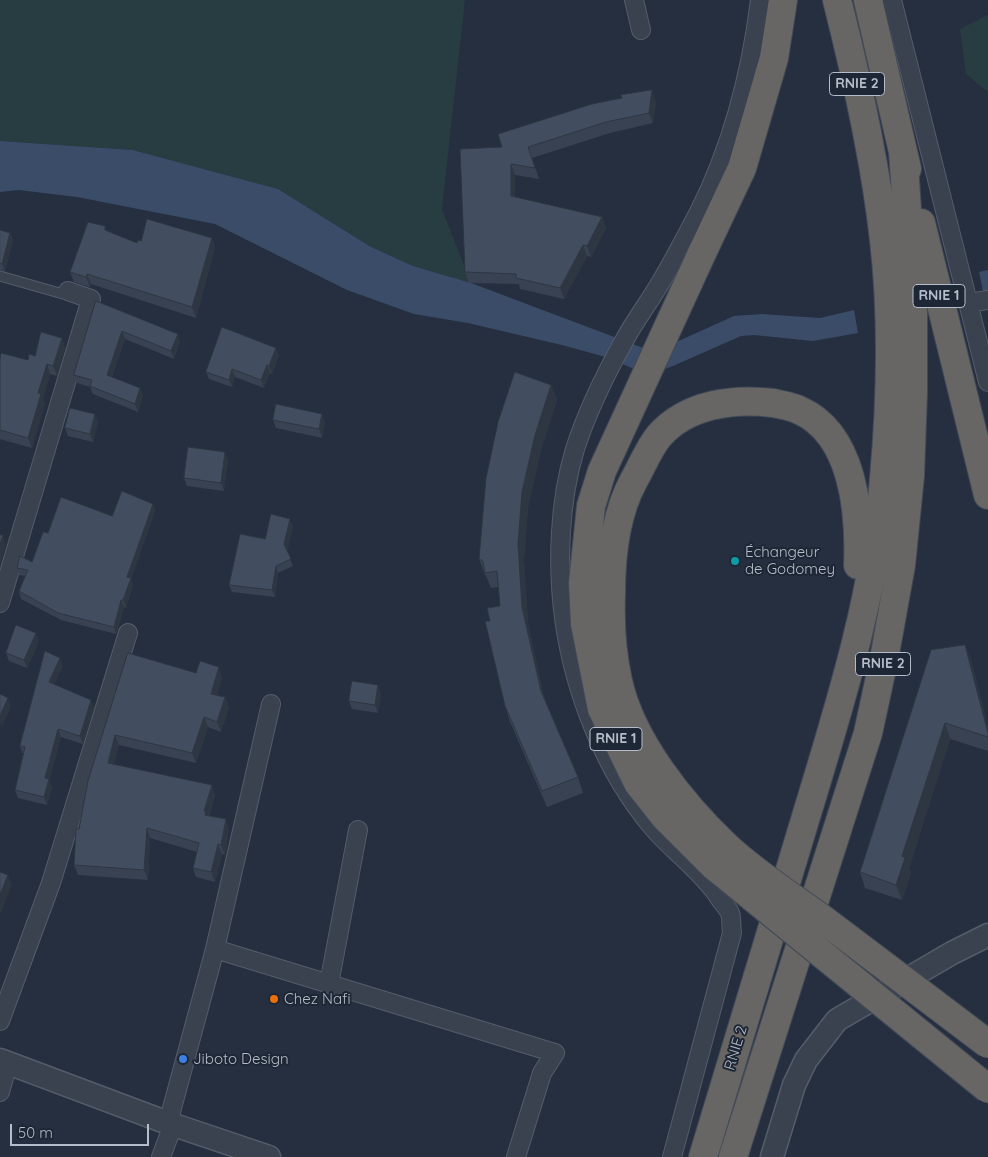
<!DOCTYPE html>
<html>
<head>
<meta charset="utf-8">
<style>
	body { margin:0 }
	#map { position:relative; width:988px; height:1157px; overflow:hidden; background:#252f40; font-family:Quicksand,sans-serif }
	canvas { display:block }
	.scale { position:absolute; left:10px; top:1124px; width:139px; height:22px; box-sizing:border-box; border:2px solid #b6bdca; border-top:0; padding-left:6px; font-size:15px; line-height:18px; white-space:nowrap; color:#b6bdca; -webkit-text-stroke:4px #1e2735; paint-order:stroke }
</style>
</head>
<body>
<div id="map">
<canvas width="988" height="1157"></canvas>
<div class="scale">50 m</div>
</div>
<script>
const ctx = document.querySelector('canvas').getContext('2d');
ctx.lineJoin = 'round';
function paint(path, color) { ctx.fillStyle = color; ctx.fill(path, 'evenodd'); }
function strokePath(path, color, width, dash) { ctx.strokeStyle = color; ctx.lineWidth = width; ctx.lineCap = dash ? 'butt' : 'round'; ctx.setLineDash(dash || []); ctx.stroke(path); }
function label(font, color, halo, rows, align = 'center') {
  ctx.font = font + ' Quicksand,sans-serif'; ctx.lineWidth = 4; ctx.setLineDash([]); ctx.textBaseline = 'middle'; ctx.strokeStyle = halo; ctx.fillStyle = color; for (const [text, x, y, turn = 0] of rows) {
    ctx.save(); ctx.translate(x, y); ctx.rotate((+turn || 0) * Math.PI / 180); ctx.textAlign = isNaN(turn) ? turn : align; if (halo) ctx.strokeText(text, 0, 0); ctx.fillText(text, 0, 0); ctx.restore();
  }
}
paint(new Path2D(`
	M0 0H465L442 209 471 283 413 266 371 247 278 189 133 150 0 141Z
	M988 15V92L966 74 960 29Z`), '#273d41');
paint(new Path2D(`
	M0 141 133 150 278 189 371 247 413 266 471 283 654 352 734 316 762 314 820 318 854 310 858 333 813 341 754 335 741 336 673 366 648 375 609 358 566 346 468 323 414 314 347 290 215 224 77 197 19 190 0 192Z
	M988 270V295L984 296 979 272Z`), '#3b4c69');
const service = new Path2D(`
	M0 276 70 296`);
const minor = new Path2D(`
	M634 0 641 30
	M892 0 988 382
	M969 303 988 300
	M0 603 91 299 68 291
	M215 949 555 1053 542 1073 516 1157
	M329 984 358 830
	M0 1021 51 883 128 633
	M0 1092 8 1063
	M168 1123 215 949 271 704
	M161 1157 173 1125
	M672 1157 732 933C731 927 732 919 730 913 727 907 721 901 718 896 700 870 675 853 654 829 605 772 574 692 564 618 557 564 559 502 575 449 587 412 605 375 624 341 635 320 650 301 662 280 675 258 687 235 699 212 732 146 751 73 760 0`);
const tertiary = new Path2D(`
	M0 1060 168 1123 269 1157
	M772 1157 794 1085 806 1060 837 1020 952 953 988 935`);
const trunk = new Path2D(`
	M868 0 907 169
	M921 223 988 495
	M702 253 742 168 774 58 783 0
	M773 403C781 405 791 406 799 410 854 434 860 513 858 565
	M703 1157C737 1045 771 932 805 820 839 708 875 595 884 478 891 400 893 318 884 240 875 159 857 79 837 0
	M733 1157 868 733 884 659 901 565 910 476 913 393V296L903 151`);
strokePath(service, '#545d6a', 11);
strokePath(minor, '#545d6a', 20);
strokePath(tertiary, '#545d6a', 25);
strokePath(trunk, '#414a57', 30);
strokePath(service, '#3a4250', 9);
strokePath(minor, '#3a4250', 18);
strokePath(tertiary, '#3a4250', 22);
strokePath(trunk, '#676664', 28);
const trunkBridge = new Path2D(`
	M702 253 602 471 591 506 583 583 585 624 602 709 638 783 665 817 714 866 988 1089
	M773 403C733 398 687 404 659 436 649 448 642 466 634 480 615 514 611 556 611 594 610 622 612 654 618 681 631 741 682 804 726 846 757 875 794 898 828 923 881 963 935 1004 988 1044`);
strokePath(trunkBridge, '#414a57', 30, []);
strokePath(trunkBridge, '#676664', 28);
paint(new Path2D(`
	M656 101 653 123 610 133 532 158 539 179 515 175V197L602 217 606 228 591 257 587 256 564 299 520 289 519 284 469 283 465 272 502 147Z
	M0 230 10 233 13 240 5 271 0 270Z
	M107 231 137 243 141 241 212 238 215 248 196 318 91 284 90 287 74 282 70 272Z
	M96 301 180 342 174 359 125 339 112 377 140 388 143 396 138 412 93 394 90 387 77 383 74 375Z
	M62 338 65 348 57 376 50 374 43 399 45 404 32 448 0 439V358L28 360 35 356Z
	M279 355 272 374 270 373 264 388 235 377 232 387 209 379 206 372Z
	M551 385 557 400 541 450 528 507 524 560 528 623 545 702 578 777 583 793 547 807 510 722 505 706 490 621 500 606 498 587 491 588 486 576 485 575 479 559Z
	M273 420 325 422 322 438 276 428Z
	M98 422 93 442 68 436 65 428Z
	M228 461 224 491 187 486 184 478Z
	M153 504 155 511 131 579 133 586 126 608 124 607 116 634 61 620 21 599 19 591 25 576 19 575 17 568 32 562 48 533Z
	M293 526 287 551 293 566 278 573 275 597 232 592 229 585 265 539Z
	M39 641 27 668 9 661 6 653Z
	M965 645 971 660 988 727V751L950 739 909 868 911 873 902 900 865 888 860 872Z
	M128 653 196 673 222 677 217 695 225 697 229 707 221 732 208 727 196 763 119 745 114 764 215 795 209 816 229 829 225 855 222 854 215 882 196 877 193 868 197 852 150 838 148 880 78 875 74 865 79 829Z
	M63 666 54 684 94 708 83 744 61 737 49 780 52 787 47 805 18 798 15 790 24 754 22 753 20 746Z
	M381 693 378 713 352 709 349 701Z`), '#394252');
paint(new Path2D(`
	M652 90 656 101 653 123 649 113Z
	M511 164 515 175V206L511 196Z
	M602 217 606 228 591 257 587 246Z
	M10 233 13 240 5 271 2 264Z
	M212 238 215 248 196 318 192 307Z
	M583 245 587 256 564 299 560 288Z
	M87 274 91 284 90 287 86 277Z
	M122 331 125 339 110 383 107 375Z
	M178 334 180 342 174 359 171 351Z
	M62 338 65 348 57 376 53 366Z
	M276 348 279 355 272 374 269 366Z
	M47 364 50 374 43 399 45 404 32 448 28 438 38 393Z
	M267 365 270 373 264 388 261 380Z
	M232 369 235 377 232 387 229 380Z
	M551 385 557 400 541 450 528 507 524 560 528 623 546 707 541 691 522 607 518 544 522 492 535 435Z
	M140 388 143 396 138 412 135 404Z
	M95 414 98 422 93 442 90 434Z
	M322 414 325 422 322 438 319 429Z
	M225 452 228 461 224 491 221 483Z
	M153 504 155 511 131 579 133 586 126 608 123 600 127 577Z
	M290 519 293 526 287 552 284 544Z
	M3 535 6 545 0 566V545Z
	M276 566 278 573 275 597 272 590Z
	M121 600 124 607 116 634 114 627Z
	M36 633 39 641 27 668 24 660Z
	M965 645 971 660 988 727V733Z
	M60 658 63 666 52 689 49 682Z
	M219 667 222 677 215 703 211 694Z
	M378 685 381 693 378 713 375 705Z
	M225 697 229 707 221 732 217 722Z
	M8 698 11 706 2 727 0 723V716Z
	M91 700 94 708 83 744 80 736Z
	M204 717 208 727 196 763 192 753Z
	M945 723 950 739 909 868 911 873 902 900 896 885 902 856Z
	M58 729 61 737 49 780 52 787 47 805 44 797 45 778Z
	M115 735 119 745 112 773 108 763Z
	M212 785 215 795 208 818V825L204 811Z
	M226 819 229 829 225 855 221 845Z
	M147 828 150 838 148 880 144 870Z
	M218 844 222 854 215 882 211 872Z
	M8 875 12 885 0 915V895Z`), '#2e3642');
const building = new Path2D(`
	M652 90 649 113 606 122 528 147 535 168 511 164V196L602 217 587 246 583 245 560 288 516 278V274L465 272 460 149 502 147 498 134 592 104 622 98 621 95Z
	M147 219 212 238 192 307 87 274 86 277 70 272 88 222 105 226V230L137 243 138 240 141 241Z
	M0 230 10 233 2 264 0 263Z
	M96 301 178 334 171 351 122 331 107 375 140 388 135 404 90 386 92 380 74 375Z
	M222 327 276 348 269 366 267 365 261 380 232 369 229 380 206 372Z
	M41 332 62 338 53 366 47 364 38 393 41 394 28 438 0 430V358L1 353 28 360 29 354 35 356Z
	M515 372 551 385 535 435 522 492 518 544 522 607 541 691 578 777 542 791 505 706 485 621H490L487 608 500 606 497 571 485 573 483 561 479 559 486 478 498 422Z
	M276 404 322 414 319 429 273 420Z
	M70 408 95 414 90 434 65 428Z
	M188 447 225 452 221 483 184 478Z
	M122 491 153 504 127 577 131 578 123 600H121L114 627 58 613 19 591 28 570 17 568 20 556 32 562 43 532 48 533 61 497 112 516Z
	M271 514 290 519 284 544 291 559 276 566 272 590 229 585 240 534 265 539Z
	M0 535H3L0 545Z
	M16 625 36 633 24 660 6 653Z
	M965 645 988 733V737L945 723 902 856 905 858 896 885 860 872 931 650Z
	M45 651 60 658 49 682 91 700 80 736 58 729 45 778 49 779 44 797 15 790 25 747 20 746Z
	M128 653 196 673 200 661 219 667 211 694 225 697 217 722 204 717 192 753 115 735 108 763 212 785 204 811H206L205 815 226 819 221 845 218 844 211 872 193 868 199 843 147 828 144 870 74 865 76 829H79L88 781Z
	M352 681 378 685 375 705 349 701Z
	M0 694 8 698 0 716Z
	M0 872 8 875 0 895Z`);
paint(building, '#424d5f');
strokePath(building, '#2e3642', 1);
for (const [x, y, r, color] of [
	[735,561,5,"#0f9aa8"],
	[274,999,5,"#e8710a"],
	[183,1059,5,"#3f7fe0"]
]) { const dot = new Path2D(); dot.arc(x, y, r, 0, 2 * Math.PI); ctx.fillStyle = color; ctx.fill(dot); strokePath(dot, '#1e2735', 2); }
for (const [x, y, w] of [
	[857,84,55],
	[939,296,52],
	[883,664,55],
	[616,739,52]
]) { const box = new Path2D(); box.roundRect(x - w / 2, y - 11.5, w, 23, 4); ctx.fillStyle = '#1e2735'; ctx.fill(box); strokePath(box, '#b6bdca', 1); }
label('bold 14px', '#b6bdca', null, [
	["RNIE 2",857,84],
	["RNIE 1",939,296],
	["RNIE 2",883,664],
	["RNIE 1",616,739]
]);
label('15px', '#b6bdca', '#1e2735', [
	["Échangeur",745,552],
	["de Godomey",745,569],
	["Chez Nafi",284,999],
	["Jiboto Design",193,1059]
], 'left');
label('15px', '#b6bdca', '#1e2735', [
	["RNIE 2",736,1048,-73]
]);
</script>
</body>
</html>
